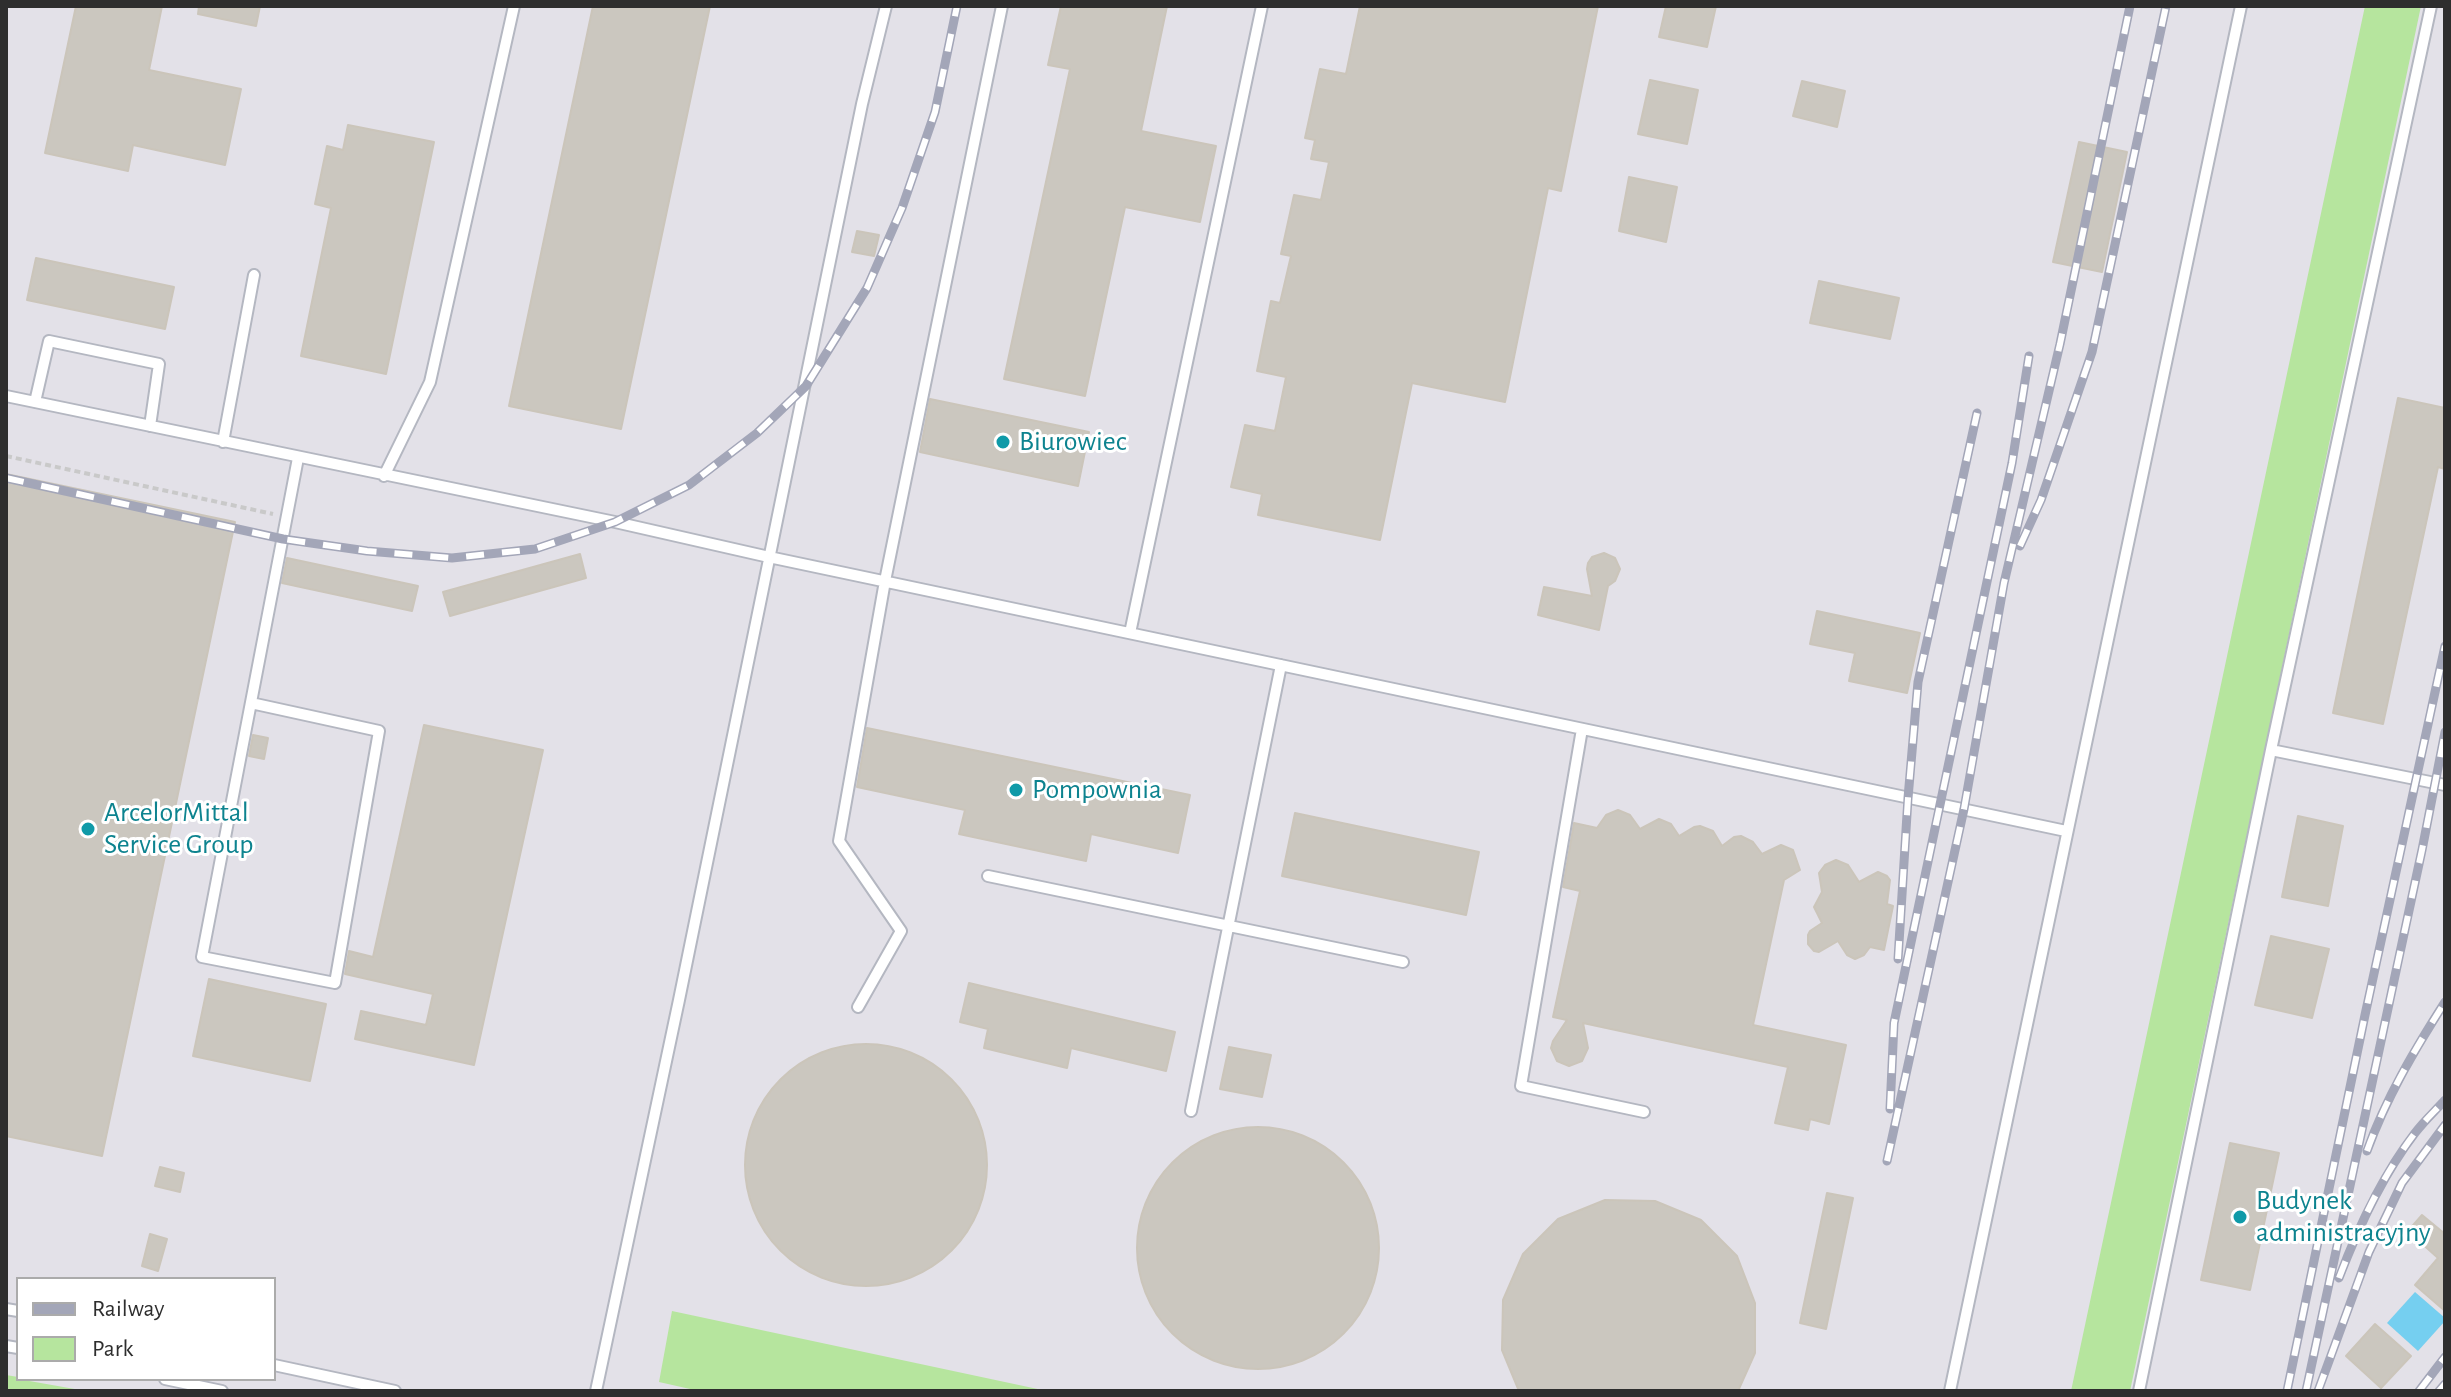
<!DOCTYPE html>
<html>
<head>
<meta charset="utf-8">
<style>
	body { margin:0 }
	#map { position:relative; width:2451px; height:1397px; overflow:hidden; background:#efe9e1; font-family:"Alegreya Sans",sans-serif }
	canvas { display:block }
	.frame { position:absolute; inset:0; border:8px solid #2e2e2e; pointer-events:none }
	.legend { position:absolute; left:16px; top:1277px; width:260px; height:104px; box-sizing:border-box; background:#fff; border:2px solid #ababab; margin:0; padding:10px 14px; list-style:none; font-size:24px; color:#2e2e2e }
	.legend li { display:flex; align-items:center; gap:16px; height:40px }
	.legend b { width:40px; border:2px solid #ababab }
</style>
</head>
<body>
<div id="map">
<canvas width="2451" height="1397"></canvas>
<div class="frame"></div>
<ul class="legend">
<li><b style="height:10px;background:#a3a6b8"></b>Railway</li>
<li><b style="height:22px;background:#b6e59e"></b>Park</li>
</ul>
</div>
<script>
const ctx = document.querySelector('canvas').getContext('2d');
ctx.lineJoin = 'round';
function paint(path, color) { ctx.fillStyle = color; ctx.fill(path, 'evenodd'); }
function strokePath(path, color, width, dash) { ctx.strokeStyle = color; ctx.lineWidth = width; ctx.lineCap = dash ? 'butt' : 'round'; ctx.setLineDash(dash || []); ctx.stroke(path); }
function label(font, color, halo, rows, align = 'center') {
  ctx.font = font + ' "Alegreya Sans",sans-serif'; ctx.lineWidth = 6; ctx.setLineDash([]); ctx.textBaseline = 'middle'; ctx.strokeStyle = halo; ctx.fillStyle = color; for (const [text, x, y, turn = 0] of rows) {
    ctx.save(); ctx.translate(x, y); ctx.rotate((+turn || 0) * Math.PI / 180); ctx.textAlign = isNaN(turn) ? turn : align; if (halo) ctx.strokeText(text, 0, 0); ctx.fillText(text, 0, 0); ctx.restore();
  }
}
paint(new Path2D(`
	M6 6H2445V1391H6ZM18 1279H274V1379H18Z`), '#e3e1e8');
paint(new Path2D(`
	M2365 6H2421L2130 1391H2071Z
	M672 1311 1047 1391H699L659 1382Z
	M6 1375 18 1377V1379L86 1391H6Z`), '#b6e59e');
paint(new Path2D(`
	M2415 1292 2445 1318V1321L2418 1351 2387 1323Z`), '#75cff0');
const building = new Path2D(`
	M76 6H162L149 70 241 89 225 165 133 145 128 171 45 153Z
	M199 6H260L256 26 198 14Z
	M593 6H710L621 429 509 406Z
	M1061 6H1167L1141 131 1216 146 1200 222 1125 207 1085 396 1004 379 1070 69 1048 65Z
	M1360 6H1598L1561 191 1548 188 1505 402 1412 383 1380 540 1258 515 1262 494 1231 487 1245 425 1275 431 1286 377 1257 371 1271 301 1280 303 1291 256 1281 254 1294 195 1321 200 1329 162 1311 159 1315 140 1305 138 1320 69 1346 74Z
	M1666 6H1716L1707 47 1659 37Z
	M1650 80 1698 90 1687 144 1638 134Z
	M1802 81 1845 91 1837 127 1793 116Z
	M348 125 434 142 386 374 301 356 331 208 315 204 327 146 343 150Z
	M2079 142 2127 152 2102 272 2053 262Z
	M1629 177 1677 187 1666 242 1619 231Z
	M857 231 879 235 874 256 852 252Z
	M36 258 174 287 165 329 27 300Z
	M1819 281 1899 298 1890 339 1810 323Z
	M2398 398 2445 408V469L2438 467 2383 724 2333 713Z
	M930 399 1089 432 1078 486 920 452Z
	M6 474 235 522 102 1156 6 1136Z
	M1604 553 1615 558 1620 569 1615 581 1608 586 1599 630 1538 615 1544 587 1592 596 1587 569 1588 563 1592 557Z
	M580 554 586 578 450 616 443 592Z
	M287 558 418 586 412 611 282 583Z
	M1817 611 1920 633 1907 693 1849 681 1855 653 1810 644Z
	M424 725 543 750 474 1065 355 1039 361 1011 426 1025 433 994 345 974 349 951 373 957Z
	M867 728 1190 795 1178 853 1091 834 1086 861 959 834 965 810 857 787Z
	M253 735 268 738 264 759 249 756Z
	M1618 810 1630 815 1640 829 1659 819 1671 824 1679 836 1694 827 1700 826 1713 831 1722 846 1734 837 1741 836 1753 842 1762 854 1781 845 1793 850 1800 870 1784 880 1753 1025 1846 1045 1829 1124 1810 1119 1808 1130 1775 1123 1788 1067 1583 1023 1588 1048 1582 1061 1569 1066 1557 1061 1551 1048 1553 1041 1567 1020 1553 1017 1580 891 1563 887 1574 823 1597 828 1606 815Z
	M1295 813 1479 852 1466 915 1282 876Z
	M2298 816 2343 826 2328 906 2282 897Z
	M1836 860 1848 865 1859 882 1878 872 1887 876 1890 880 1887 904 1893 906 1884 950 1870 947 1864 955 1855 959 1847 955 1838 941 1819 952 1814 951 1808 944V935L1810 931 1822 923 1814 907 1822 892 1819 873 1825 865Z
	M2271 936 2329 949 2312 1018 2255 1005Z
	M209 979 326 1004 310 1081 193 1056Z
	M969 983 1175 1032 1166 1071 1071 1048 1067 1068 984 1048 988 1029 960 1022Z
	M745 1165a121 121 0 1 1 242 0a121 121 0 1 1-242 0Z
	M1229 1047 1271 1055 1262 1097 1220 1089Z
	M1137 1248a121 121 0 1 1 242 0a121 121 0 1 1-242 0Z
	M2230 1143 2279 1153 2250 1290 2201 1280Z
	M160 1167 184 1173 180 1192 155 1186Z
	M1827 1193 1853 1198 1826 1329 1800 1323Z
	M1605 1200 1655 1201 1701 1220 1737 1256 1755 1303V1353L1738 1391H1519L1502 1350 1503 1300 1523 1254 1558 1219Z
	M2422 1215 2445 1234V1311L2415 1285 2438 1258 2408 1231Z
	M150 1234 167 1239 158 1271 142 1266Z
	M2375 1324 2411 1356 2381 1388 2346 1356Z`);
paint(building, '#cbc7bf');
strokePath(building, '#cbc5ba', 2);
const lane = new Path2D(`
	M6 396 615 522 769 557 2066 831
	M35 402 49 341 159 364 150 426
	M223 442 254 275
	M384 476 430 382 514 6
	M1130 633 1262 6
	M251 703 379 731 335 983 202 957 298 458
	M1582 729 1521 1086 1644 1112
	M2271 750 2445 785
	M988 876 1403 962
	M858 1007 901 931 839 841 885 581 1002 6
	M1191 1111 1281 665
	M6 1309 18 1311
	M6 1346 18 1348
	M274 1365 395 1391
	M165 1379 222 1391
	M596 1391 679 1000 862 104 886 6
	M1950 1391 2241 6
	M2139 1391 2271 750 2431 6`);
strokePath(lane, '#b4b7c1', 14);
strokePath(new Path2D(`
	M6 456 273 514`), '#c9c9c9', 4, [6, 4]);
strokePath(lane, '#fff', 10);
const rail = new Path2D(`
	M6 478 283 539 367 551 452 558 535 549 615 522 689 485 757 433 806 386 867 288 902 208 935 112 957 6
	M2020 546 2041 500 2092 352 2166 6
	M1898 959 1908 798 1918 682 1977 413
	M1890 1109 1894 1023 2012 463 2029 356
	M2367 1151C2386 1098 2415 1049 2445 1002
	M1887 1161 1964 809 2004 583 2060 344 2130 6
	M2339 1278C2358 1228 2382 1176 2415 1133 2424 1121 2435 1111 2445 1100
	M2287 1391 2365 1015 2445 646
	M2306 1391 2422 850 2445 732
	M2318 1391 2369 1252 2402 1183 2445 1125
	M2419 1391 2445 1357
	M2439 1391 2445 1384`);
strokePath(rail, '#a3a6b8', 9);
strokePath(rail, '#fff', 6, [18]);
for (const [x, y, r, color] of [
	[1003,442,8,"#0f9aa8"],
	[1016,790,8,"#0f9aa8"],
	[88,829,8,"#0f9aa8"],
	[2240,1217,8,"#0f9aa8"]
]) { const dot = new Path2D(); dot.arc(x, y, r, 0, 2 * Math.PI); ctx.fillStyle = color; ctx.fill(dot); strokePath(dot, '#fff', 3); }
label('28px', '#0d838f', '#fff', [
	["Biurowiec",1019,442],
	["Pompownia",1032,790],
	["ArcelorMittal",104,813],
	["Service Group",104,845],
	["Budynek",2256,1201],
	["administracyjny",2256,1233]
], 'left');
</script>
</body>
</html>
